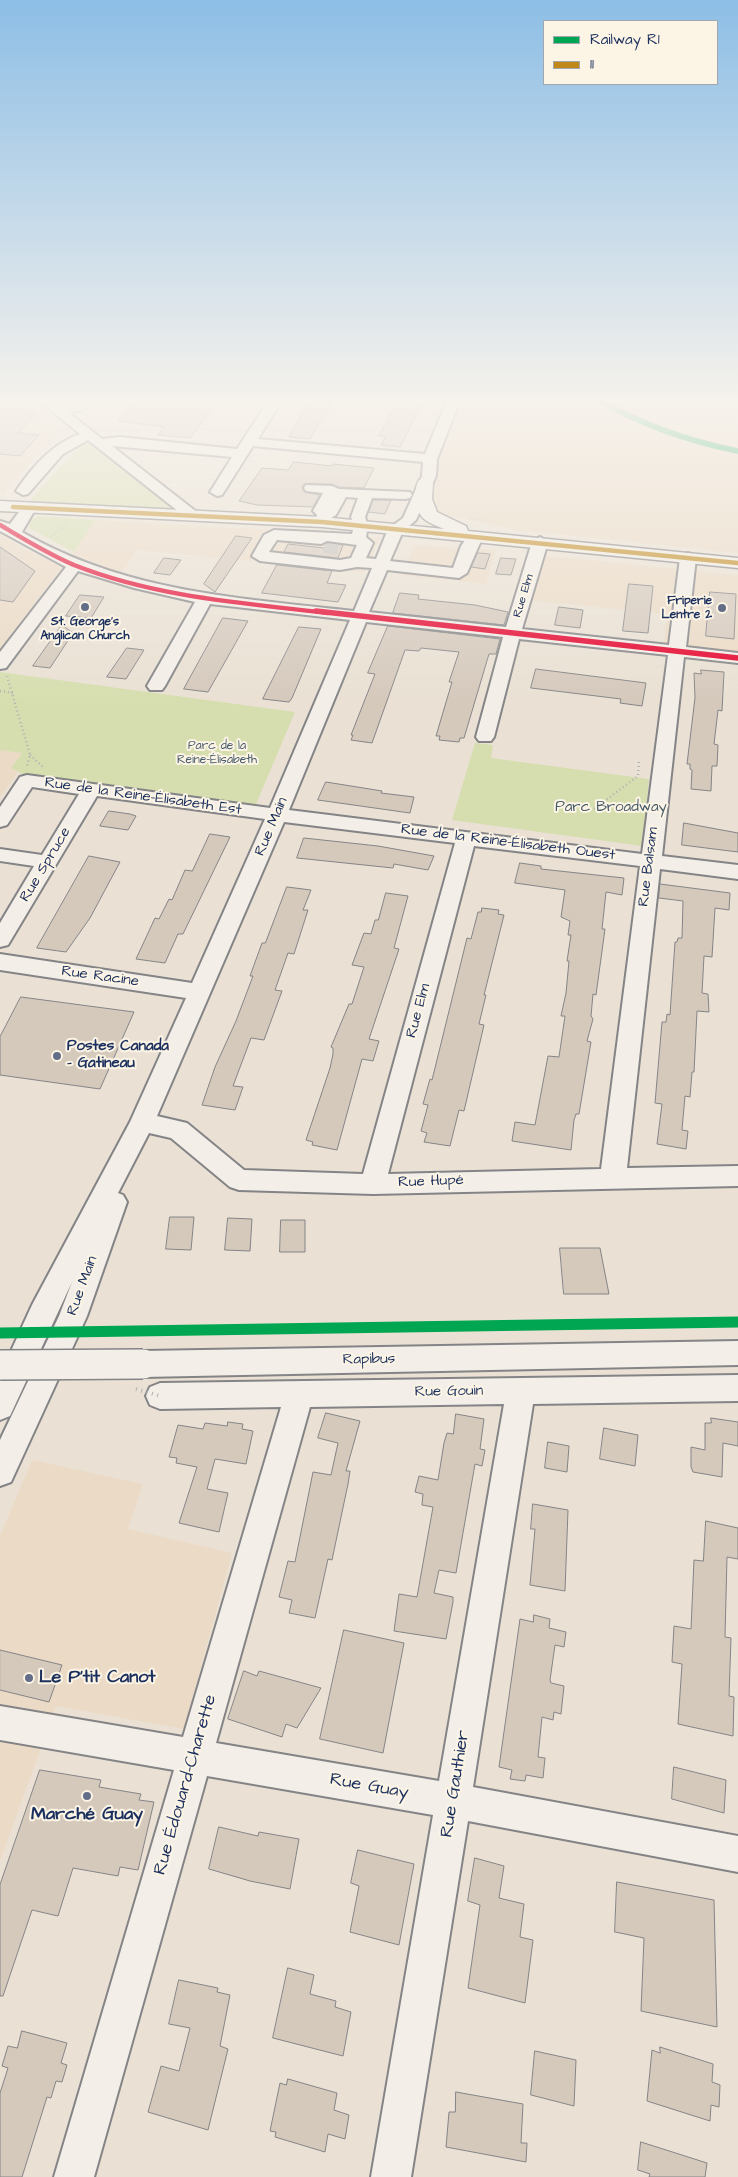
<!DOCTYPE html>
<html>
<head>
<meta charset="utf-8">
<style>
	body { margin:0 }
	#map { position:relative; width:738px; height:2177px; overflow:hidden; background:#eae1d4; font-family:"Architects Daughter",sans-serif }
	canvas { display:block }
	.legend { position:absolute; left:543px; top:20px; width:175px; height:65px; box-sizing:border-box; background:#fcf5e5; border:1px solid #a2a6af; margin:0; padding:6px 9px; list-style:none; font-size:15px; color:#1b2f5e }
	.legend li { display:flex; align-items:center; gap:10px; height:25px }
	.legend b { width:25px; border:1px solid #a2a6af }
</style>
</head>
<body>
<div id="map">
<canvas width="738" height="2177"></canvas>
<ul class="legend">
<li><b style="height:6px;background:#00a651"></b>Railway R1</li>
<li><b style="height:6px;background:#c08818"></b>11</li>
</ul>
</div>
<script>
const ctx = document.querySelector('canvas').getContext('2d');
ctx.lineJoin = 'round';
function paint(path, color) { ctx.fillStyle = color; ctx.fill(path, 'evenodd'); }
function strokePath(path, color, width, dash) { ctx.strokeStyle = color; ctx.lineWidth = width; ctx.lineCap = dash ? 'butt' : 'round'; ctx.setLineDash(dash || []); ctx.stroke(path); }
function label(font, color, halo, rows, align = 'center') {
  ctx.font = font + ' "Architects Daughter",sans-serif'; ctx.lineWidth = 4; ctx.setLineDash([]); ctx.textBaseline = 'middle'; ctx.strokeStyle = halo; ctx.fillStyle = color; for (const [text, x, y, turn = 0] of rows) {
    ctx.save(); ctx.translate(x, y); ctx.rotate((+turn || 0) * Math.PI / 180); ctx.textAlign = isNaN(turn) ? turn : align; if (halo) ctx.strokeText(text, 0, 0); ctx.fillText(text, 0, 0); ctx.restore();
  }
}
paint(new Path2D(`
	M0 398H19L61 430 1 495Z
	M459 398H738V553L517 530 441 514 425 506 434 467Z
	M96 520 325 533 380 538 365 572 137 550 121 573 72 554Z
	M0 534 26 550 62 567 0 648Z
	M414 545 496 550 486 584 401 575Z
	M529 554 738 575V652L664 644 667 614 519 599Z
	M0 750 22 753 12 768 18 772 0 797Z
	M32 1460 143 1484 128 1529 232 1553 184 1729 56 1706 0 1861V1536Z`), '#ebdac5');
paint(new Path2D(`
	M89 435 193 516 29 508 32 498Z
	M39 516 96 520 74 552 29 528 30 520Z
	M0 672 295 712 254 809 26 776 11 768 22 753 0 750Z
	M475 743 493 745 491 758 649 779 642 846 452 820Z`), '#d6deaf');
const building = new Path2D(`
	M140 398H220L190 438 158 435 164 427 118 421Z
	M312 398 334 400 310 439 289 437Z
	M400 398H416L413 406 420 407 400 447 381 445 386 436H379Z
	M0 408 37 412 18 433 39 435 20 456 0 454Z
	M294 462 332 466 333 464 374 468 364 488 339 487 332 484H304L302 487 304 492 320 495 313 507 257 505 239 501 262 468 288 470Z
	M373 500H391L385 514 369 512Z
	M236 536 252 538 215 592 204 584Z
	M327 543 343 545 338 558 284 552 288 544 324 548Z
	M0 547 35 571 13 602 0 600Z
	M478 553 490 554 485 569 471 567Z
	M164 558 181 560 170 575 154 573Z
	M501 558 516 559 511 575 496 574Z
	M277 565 332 571 327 583 346 585 338 602 262 593Z
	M629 584 653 586 648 633 623 631Z
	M710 592 736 594 734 639 706 636Z
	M400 593 419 595 418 599 475 605 508 612 504 625 393 613Z
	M80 595 104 597 91 618 66 616Z
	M559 607 583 610 580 628 555 625Z
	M223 618 248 621 208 692 184 689Z
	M62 625 73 633 50 668 33 666Z
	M388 626 500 639 496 654H489L464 738H460L459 742 439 740 440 736H436L452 682H449L459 652 421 648 419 651 405 650 372 743 351 740 353 735H351L375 674 368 673Z
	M299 627 321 629 292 698 289 702 263 699Z
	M127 648 144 650 126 679 107 677Z
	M536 669 646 683 642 706 620 703 621 699 531 688Z
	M701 670 724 672 722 711 718 710 714 744 718 745 717 766H712L711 791 691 789 692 770 690 769V764H687L695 698 694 673 701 674Z
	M326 782 382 791 381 793 414 797 410 813 318 800Z
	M109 811 130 814 136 816 128 830 100 826Z
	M684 823 738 833V852L682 845Z
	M210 834 230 837 183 934H178L165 963 136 959 155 918 159 919 169 899 172 900 185 870 192 871Z
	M304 838 378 846 434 856 428 870 394 864 393 868 297 858Z
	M89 856 120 862 90 918 66 952 37 948Z
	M520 863 541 866V869L624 878 622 895 606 892 602 929H605L596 995 593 994 591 1016 593 1019 587 1041 591 1042 579 1114H576L574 1120 571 1150 512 1141 515 1122 535 1125 548 1056 559 1057 565 1016H561L566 993 569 961H567L571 935H568L570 921 561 917 565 890 515 883Z
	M660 884 730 893 729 910 715 908 712 957 704 956 702 993 708 994 709 1012 697 1011 694 1072H692L690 1097 685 1096 682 1130 688 1131 686 1149 657 1144 662 1104 655 1103 662 1022H666L667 1014 670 1015 675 942H677L678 938H682L683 901 659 898Z
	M287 887 311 890 303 910H308L294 954 288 953 275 990 282 991 264 1040 251 1038 233 1086 243 1087 235 1110 202 1105 215 1067 236 1021 253 976H250L262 943H265Z
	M386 893 408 896 394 948 399 949 369 1039 379 1041 373 1061 362 1059 337 1150 312 1145 313 1142 306 1140 330 1068 333 1054V1048L331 1047 349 1004H352L364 967 352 965 364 933 371 934 375 920H378Z
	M482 908 499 910 498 914 504 915 484 995H486L479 1024 484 1025 464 1111 459 1110 450 1146 424 1142 427 1133 421 1131 428 1105 423 1104 430 1079 432 1080 467 938 471 939 478 912H481Z
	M21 997 134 1012 100 1089 0 1075V1037Z
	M170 1217H194L191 1250 166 1249Z
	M228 1218 252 1219 250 1251 225 1250Z
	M281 1220H305V1252H280Z
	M560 1248H600L609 1294H564Z
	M326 1413 360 1421 346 1471H350L348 1484 332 1560 328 1559 315 1618 289 1613 292 1600 279 1597 288 1561 295 1562 313 1472 331 1475 338 1443 318 1438Z
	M456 1414 484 1419 480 1449 485 1450 482 1466 475 1464 456 1573 439 1570 434 1593 453 1597V1602L446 1639 394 1631 399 1594 417 1597 433 1507 422 1505 423 1494 415 1492 419 1476 438 1480 444 1443 447 1433 453 1434Z
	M711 1418 738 1422V1446L723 1443 722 1477 693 1472 691 1467V1447L705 1450V1423H711Z
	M228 1422 243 1424 242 1429 253 1431 246 1464 215 1459 207 1489 228 1493 219 1532 179 1523 197 1467 176 1463 177 1458 169 1457 178 1425 203 1429 205 1423 227 1426Z
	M604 1428 638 1435 635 1466 600 1459Z
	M548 1442 569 1446 567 1472 545 1468Z
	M533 1504 568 1510 565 1591 530 1585 535 1529H531Z
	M706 1521 738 1528V1559L727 1557 725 1637 731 1638 729 1696 734 1697 733 1736 678 1724 682 1664 672 1662 674 1626 691 1629 694 1560 703 1561Z
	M534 1615 550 1619 549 1628 566 1632 564 1647 555 1645 550 1680 551 1683 564 1686 561 1714 554 1712 553 1720 542 1717 538 1757 545 1758 543 1778 526 1775 525 1781 510 1779 512 1770 499 1767 520 1619 533 1622Z
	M344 1630 404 1643 383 1753 320 1739Z
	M0 1650 62 1665 49 1702 0 1690Z
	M244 1671 257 1676 259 1671 321 1688 297 1728 286 1724 282 1737 228 1719Z
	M674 1767 726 1780 724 1813 672 1799Z
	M40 1770 101 1780 99 1787 141 1794 139 1800 154 1802 138 1870 120 1867 118 1876 73 1868 58 1916 32 1910 3 1996H0V1885Z
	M219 1827 258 1836 259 1832 299 1839 290 1889 250 1881 209 1869Z
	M358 1850 414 1864 399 1945 350 1932 359 1886 351 1883Z
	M475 1858 504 1866 499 1898 524 1904 520 1937 533 1940 525 2003 468 1988 480 1905 468 1901Z
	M617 1882 714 1900 717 2027 641 2011 644 1938 615 1932Z
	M288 1968 314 1975 310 1994 336 2001 335 2007 351 2012 343 2056 273 2038Z
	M179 1980 218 1988 217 1992 230 1995 220 2046 228 2049 208 2130 148 2112 161 2066 179 2071 190 2028 169 2024Z
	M22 2031 67 2043 61 2063 67 2065 62 2082 56 2081 51 2098 47 2097 22 2177H0V2093L8 2068 2 2066 8 2046 17 2048Z
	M660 2047 713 2064 712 2082 720 2085 719 2107 711 2105 710 2121 647 2101 652 2050 660 2053Z
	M535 2051 576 2060 574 2106 531 2095Z
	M288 2079 337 2093 334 2110 349 2115 345 2139 328 2134 325 2152 275 2137 276 2132 270 2131 280 2083 286 2085Z
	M456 2092 523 2104 521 2143H527L526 2162 446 2147 449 2112H455Z
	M641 2142 707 2163 705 2177H649L650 2174 638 2170Z`);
paint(building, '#d5c9bc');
strokePath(building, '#848487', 1);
strokePath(new Path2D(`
	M324 546 342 548`), '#c1bdbc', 14, [14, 8]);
const minor = new Path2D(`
	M36 398H51L61 407 85 398H103L81 410 69 413 102 439 120 437 237 449 270 398H283L258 439 425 454 448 398H461L437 459 436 476 416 520 403 531 390 561 453 568 461 546 470 533H480L483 536 467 573 459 578 387 570 369 612 506 627 532 542 540 537 548 542 522 629 669 645 680 558 688 553 693 555 696 558 686 647 738 653V663L684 657 662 856 738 865V879L660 869 627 1168 738 1166V1186L373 1194 239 1190 230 1187 171 1138 149 1133 118 1193 123 1195 127 1202 87 1316 11 1482 0 1486V1440L59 1316 72 1282 10 1416 0 1420V1375L32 1305 130 1122 186 998 0 970V954L192 983 265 819 97 796 8 945 0 947V923L34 866 0 861V849L42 855 79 794 32 787 7 825 0 827V807L20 777 27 775 270 808 350 620 210 604 165 686 162 690H150L147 686 195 602 134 588 78 571 6 668 0 669V652L66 567 0 531V521L10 524 24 505H34L36 508 22 532C125 592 238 598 354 611L372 568 357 567 340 570 260 561 252 556 264 535 274 530 352 534 354 526 351 517 358 498 346 497 336 515 331 518 327 525 322 526 315 522 317 515 313 511 323 493 306 491 304 488 306 485 332 486 339 489 410 492 412 495 410 498 405 499 372 498 365 517 368 526 366 537 373 543 366 558 376 559 388 529 403 518 422 476 423 462 253 446 222 495 217 496 210 492 232 457 112 446 198 513 200 516 198 519H188L88 440 63 454 28 494 23 495 16 491C32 467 52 444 80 434ZM277 540 321 544 327 541 357 545 351 558 340 560 269 552ZM366 622 503 637 476 737 479 741H491L494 737 519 639 668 655 642 854 289 810ZM284 822 455 843 363 1174 244 1170 187 1123 157 1116ZM474 846 640 866 601 1169 388 1174Z
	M738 1341V1365L143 1377 133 1373 129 1364 133 1355 143 1351Z
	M738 1375V1401L533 1404 473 1787 738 1836V1872L468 1821 411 2177H371L433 1815 207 1776 94 2177H54L174 1770 0 1740V1706L183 1737 281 1407 160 1409 150 1405 146 1396 150 1387 160 1383ZM504 1404 439 1781 216 1743 310 1407Z`);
const major = new Path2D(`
	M425 479 431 480 433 484 432 499 437 512 466 526 468 531 738 558V568L322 527 0 511V501L322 517 444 529C437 526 426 522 422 517 415 508 413 489 419 480Z`);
strokePath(minor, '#848487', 4);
strokePath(major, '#848487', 3);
strokePath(new Path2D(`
	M471 518 487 521
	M50 537 67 524`), '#b0b1b1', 2, [0.5, 2.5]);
strokePath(new Path2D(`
	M7 676 30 755 27 766
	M0 691 13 693
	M30 755 44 768
	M594 809 638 776 639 761`), '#b0b1b1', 2.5, [1, 3]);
paint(minor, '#f3efe8');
paint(major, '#f3efe8');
const minorBridge = new Path2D(`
	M0 1365 143 1364`);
strokePath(minorBridge, '#848487', 32, []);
strokePath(new Path2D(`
	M136 1389 160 1396`), '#b0b1b1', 4, [1, 4.5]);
strokePath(minorBridge, '#f3efe8', 29);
strokePath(new Path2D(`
	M13 507 322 522 738 563`), '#c08818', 4.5);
strokePath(new Path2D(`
	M0 525C24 539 48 554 74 565 155 597 242 603 328 613`), '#e4002b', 4.5);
strokePath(new Path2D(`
	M316 611 738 658`), '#e4002b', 5.5);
strokePath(new Path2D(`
	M595 398C640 424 687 441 738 451`), '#00a651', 5.5);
strokePath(new Path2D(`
	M0 1333 738 1322`), '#00a651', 11);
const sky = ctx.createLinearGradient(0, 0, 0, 703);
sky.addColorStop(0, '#8dbee6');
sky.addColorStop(0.57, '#f6f2ec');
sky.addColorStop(1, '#f6f2ec00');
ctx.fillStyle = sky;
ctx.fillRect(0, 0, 738, 703);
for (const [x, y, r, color] of [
	[85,607,5,"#636d87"],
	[722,608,5,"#636d87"],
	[57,1056,5,"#636d87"],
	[29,1678,5,"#636d87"],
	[87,1796,5,"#636d87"]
]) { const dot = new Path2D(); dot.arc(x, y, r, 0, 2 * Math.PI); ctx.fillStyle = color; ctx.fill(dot); strokePath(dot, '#fcf5e5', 2); }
label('12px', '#1b2f5e', '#fcf5e5', [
	["Rue Elm",524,596,-73]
]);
label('bold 12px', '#1b2f5e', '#fcf5e5', [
	["Friperie",712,601],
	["Lentre 2",712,615],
	["St. George's",85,622,"center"],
	["Anglican Church",85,636,"center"]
], 'right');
label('12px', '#465a6a', '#fcf5e5', [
	["Parc de la",217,746],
	["Reine-Élisabeth",217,760]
]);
label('15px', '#1b2f5e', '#fcf5e5', [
	["Rue de la Reine-Élisabeth Est",143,797,8],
	["Rue Main",272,827,-67],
	["Rue de la Reine-Élisabeth Ouest",508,843,7],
	["Rue Spruce",46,865,-59],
	["Rue Balsam",649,867,-83],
	["Rue Racine",100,977,8],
	["Rue Elm",419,1011,-75],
	["Rue Hupé",431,1182,-2],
	["Rue Main",83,1286,-70],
	["Rapibus",369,1360,-1],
	["Rue Gouin",449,1392,-1]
]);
label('15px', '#465a6a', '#fcf5e5', [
	["Parc Broadway",611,808]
]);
label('bold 15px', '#1b2f5e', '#fcf5e5', [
	["Postes Canada",67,1047],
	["- Gatineau",67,1064]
], 'left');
label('bold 18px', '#1b2f5e', '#fcf5e5', [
	["Le P'tit Canot",39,1678],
	["Marché Guay",87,1815,"center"]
], 'left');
label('18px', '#1b2f5e', '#fcf5e5', [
	["Rue Gauthier",456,1784,-81],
	["Rue Édouard-Charette",186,1785,-74],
	["Rue Guay",369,1787,10]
]);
</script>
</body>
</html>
